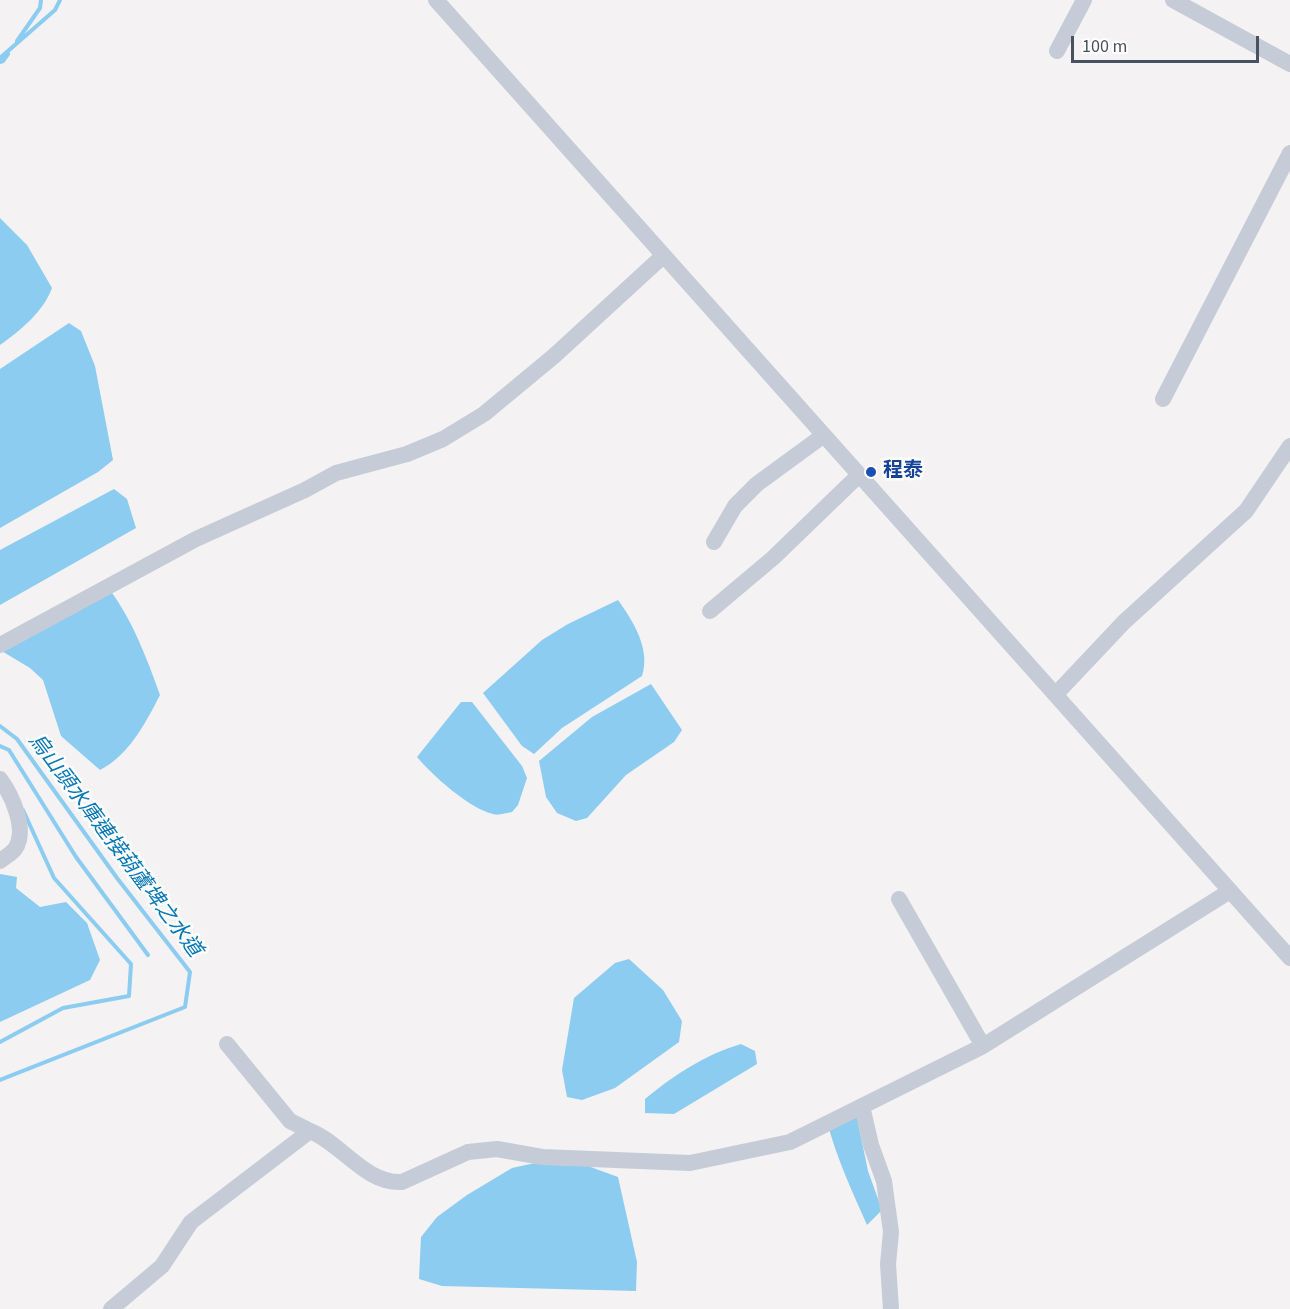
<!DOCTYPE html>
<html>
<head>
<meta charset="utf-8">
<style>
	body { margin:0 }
	#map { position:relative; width:1290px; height:1309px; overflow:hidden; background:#f4f2f2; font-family:"Source Sans 3",sans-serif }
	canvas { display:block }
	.scale { position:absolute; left:1071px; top:36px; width:188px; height:27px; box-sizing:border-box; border:3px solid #485160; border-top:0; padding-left:8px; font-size:18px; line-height:21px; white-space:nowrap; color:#485160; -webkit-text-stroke:4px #fff; paint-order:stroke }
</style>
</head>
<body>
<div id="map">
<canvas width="1290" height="1309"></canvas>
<div class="scale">100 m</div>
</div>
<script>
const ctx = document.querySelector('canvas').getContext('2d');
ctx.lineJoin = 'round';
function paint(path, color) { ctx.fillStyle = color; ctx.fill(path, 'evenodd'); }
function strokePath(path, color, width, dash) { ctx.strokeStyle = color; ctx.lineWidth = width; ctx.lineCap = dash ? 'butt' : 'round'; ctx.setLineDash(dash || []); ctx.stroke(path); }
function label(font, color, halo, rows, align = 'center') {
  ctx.font = font + ' "Source Sans 3","Noto Sans TC",sans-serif'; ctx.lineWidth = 5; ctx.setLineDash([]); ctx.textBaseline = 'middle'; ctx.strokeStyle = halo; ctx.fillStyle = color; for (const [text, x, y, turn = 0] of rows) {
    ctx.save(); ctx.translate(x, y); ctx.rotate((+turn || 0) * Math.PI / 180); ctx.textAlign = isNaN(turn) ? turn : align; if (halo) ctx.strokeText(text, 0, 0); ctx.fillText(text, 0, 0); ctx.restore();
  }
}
paint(new Path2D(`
	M0 218 27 245 52 288C43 312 21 330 0 345Z
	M69 323 81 331 95 366 113 460 98 472 0 528V369Z
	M114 489 127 499 136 528 0 605V550Z
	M110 590C133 621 147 659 160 695 145 724 129 755 100 770L61 736 43 680 30 668 0 650Z
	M618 600C633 621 651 649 642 676L562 728 534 754 522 746 483 693 542 640 568 624Z
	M651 684 682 730 674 742 626 775 587 818 576 821 557 813 546 797 539 761 592 717Z
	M461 702H472L522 766 527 778 518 805 512 812C506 813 498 816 493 814 470 809 432 775 417 757Z
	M0 874 17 877 16 888 40 907 66 902 87 923 100 960 90 980 0 1022Z
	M629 959 663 990 682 1021 679 1042 615 1088 582 1100 567 1097 562 1070 574 998 615 963Z
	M741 1044 755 1051 757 1064 674 1114 645 1113V1099C674 1075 704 1055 741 1044Z
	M857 1118 868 1171 882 1210 867 1225C852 1191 836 1157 827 1121Z
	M563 1157 618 1177 637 1262 636 1291 442 1286 419 1279 421 1237 437 1217 467 1195 512 1168Z`), '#8bccf0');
strokePath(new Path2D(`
	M17 41 40 8 41 0
	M0 58 55 10 60 0
	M0 62 3 61 8 54
	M0 726 17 739 117 878 190 972 185 1007 0 1080
	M0 746 9 750 76 857 148 955
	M0 1042 63 1008 129 996 131 964 54 878 23 810`), '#8bccf0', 4);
strokePath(new Path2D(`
	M436 0 1290 958
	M1173 0 1290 64
	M1057 51 1084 0
	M1163 399 1290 153
	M714 542 735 506 757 484 824 435
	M710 611 773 558 859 475
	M0 645 196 539 305 490 336 473 407 454 443 439 484 414 554 356 663 256
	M1056 694 1124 622 1246 511 1290 446
	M0 779C12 795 28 830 15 849 11 854 5 857 0 861
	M899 899 983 1046
	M227 1044 290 1121 310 1131
	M862 1106 871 1145 884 1181 891 1232 888 1264 891 1309
	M111 1309 162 1266 191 1222 310 1131C341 1143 365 1184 402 1182L468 1152 497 1149 542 1157 690 1163 790 1142 983 1046 1230 891`), '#c5cbd7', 16);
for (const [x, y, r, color] of [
	[871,472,6,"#1a4fb4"]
]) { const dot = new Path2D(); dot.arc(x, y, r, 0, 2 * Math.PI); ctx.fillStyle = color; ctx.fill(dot); strokePath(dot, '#fff', 2); }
label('bold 20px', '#164399', '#fff', [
	["程泰",883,472]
], 'left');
label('italic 21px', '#0676b5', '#fff', [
	["烏山頭水庫連接葫蘆埤之水道",114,846,53]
]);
</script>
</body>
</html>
